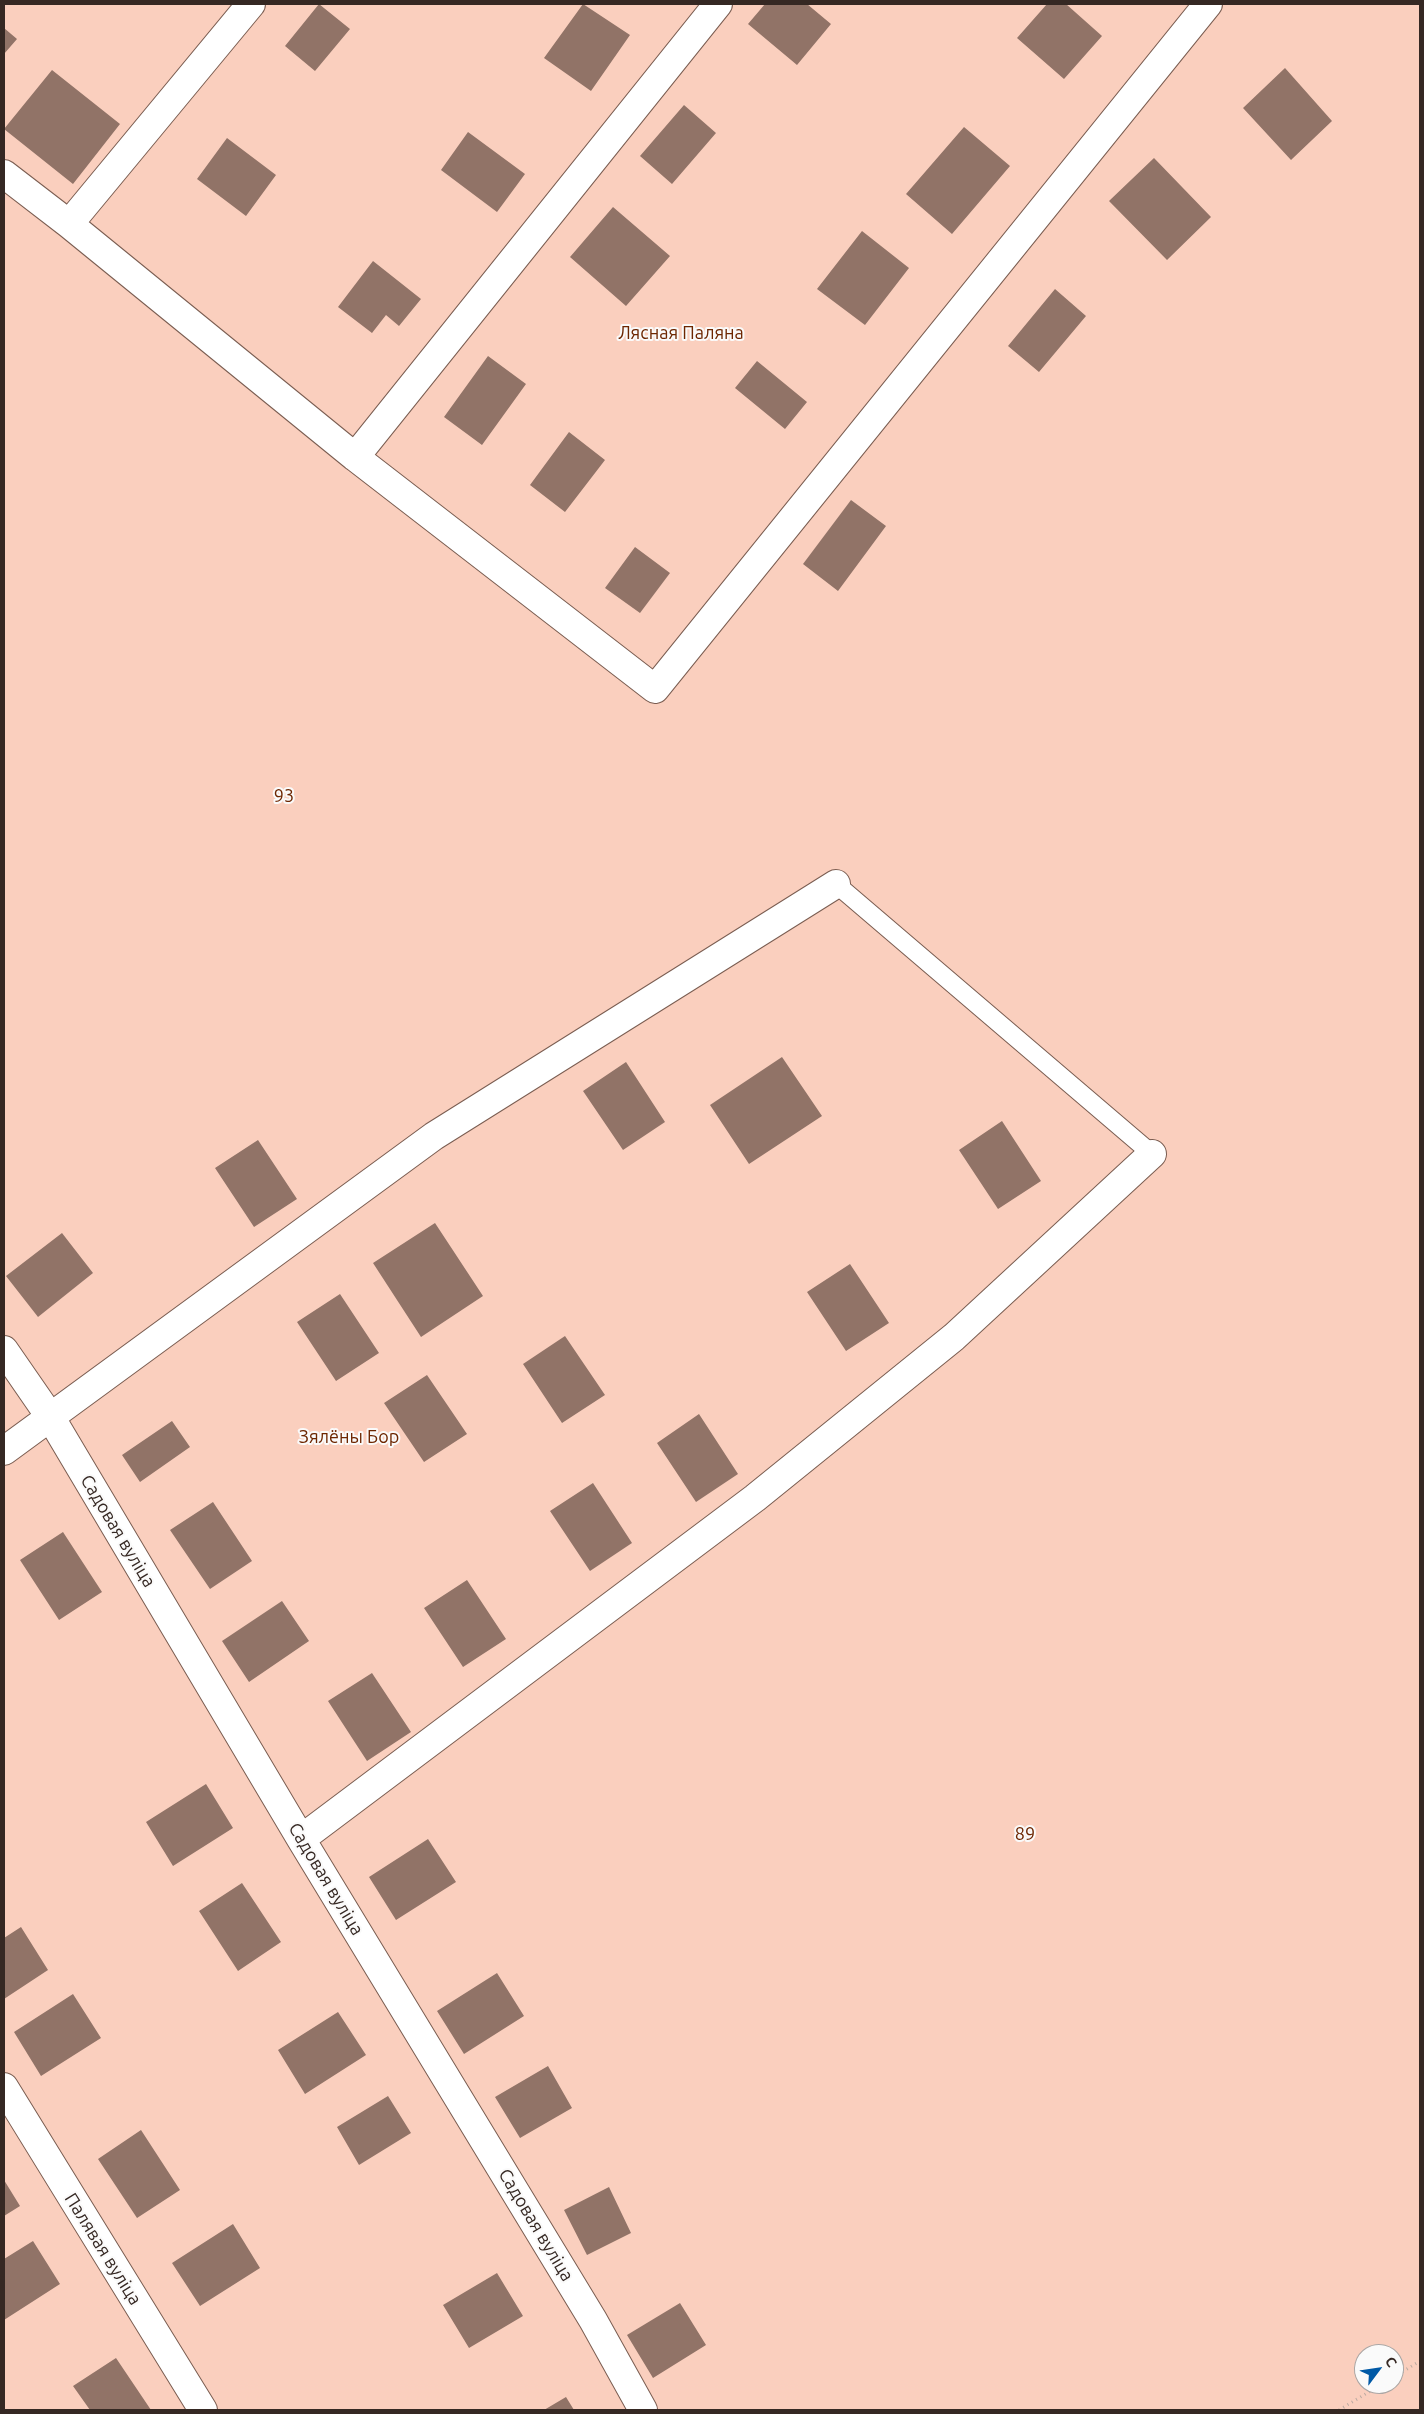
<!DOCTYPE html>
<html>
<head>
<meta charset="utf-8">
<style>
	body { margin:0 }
	#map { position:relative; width:1424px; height:2414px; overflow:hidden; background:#fde8df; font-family:Ubuntu,sans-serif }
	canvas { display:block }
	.frame { position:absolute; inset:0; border:5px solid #352823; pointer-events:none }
	.north { position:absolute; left:1354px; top:2344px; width:50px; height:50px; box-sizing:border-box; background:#fafafa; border:1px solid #aba6a4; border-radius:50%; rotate:59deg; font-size:14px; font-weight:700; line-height:20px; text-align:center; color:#352823 }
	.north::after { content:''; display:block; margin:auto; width:18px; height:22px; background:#0059a6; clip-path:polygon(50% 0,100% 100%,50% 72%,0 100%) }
</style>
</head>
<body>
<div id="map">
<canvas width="1424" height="2414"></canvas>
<div class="frame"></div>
<div class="north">С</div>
</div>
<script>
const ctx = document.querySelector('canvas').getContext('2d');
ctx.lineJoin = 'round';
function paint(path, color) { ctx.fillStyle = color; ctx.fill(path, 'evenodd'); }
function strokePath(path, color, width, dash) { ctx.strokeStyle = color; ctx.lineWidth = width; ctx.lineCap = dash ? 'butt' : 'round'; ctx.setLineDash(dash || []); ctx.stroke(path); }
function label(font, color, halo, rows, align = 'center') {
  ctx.font = font + ' Ubuntu,sans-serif'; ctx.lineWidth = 4; ctx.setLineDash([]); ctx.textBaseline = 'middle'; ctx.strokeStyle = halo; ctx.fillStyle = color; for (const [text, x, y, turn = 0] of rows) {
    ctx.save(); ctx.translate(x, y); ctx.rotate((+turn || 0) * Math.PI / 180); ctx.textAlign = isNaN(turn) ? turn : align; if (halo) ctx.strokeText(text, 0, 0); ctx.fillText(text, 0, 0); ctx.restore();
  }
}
paint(new Path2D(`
	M4 4H1420V2410H4ZM1364 2354H1394V2384H1364Z`), '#facfbe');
paint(new Path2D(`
	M319 4 350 29 315 71 285 46Z
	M583 4 630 35 591 91 544 58Z
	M765 4H807L831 24 797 65 748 24Z
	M1047 4H1066L1102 36 1064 79 1017 38Z
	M4 28 17 39 4 54Z
	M1285 68 1332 121 1291 160 1243 108Z
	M52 70 120 124 73 184 4 129Z
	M684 105 716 133 672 184 640 156Z
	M964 127 1010 166 952 234 906 194Z
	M468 132 525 174 497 212 441 170Z
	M227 138 276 175 246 216 197 179Z
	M1154 158 1211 217 1167 260 1109 201Z
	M613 207 670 256 626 306 570 257Z
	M862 231 909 268 865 325 817 289Z
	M373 261 421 299 399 326 386 315 372 333 338 307Z
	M1055 289 1086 316 1039 372 1008 346Z
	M488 356 526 384 482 445 444 417Z
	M757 361 807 402 785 429 735 388Z
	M569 432 605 460 565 512 530 485Z
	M851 500 886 526 838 591 803 564Z
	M635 547 670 573 640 613 605 588Z
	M782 1057 822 1116 749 1164 710 1105Z
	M626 1062 665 1122 623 1150 583 1091Z
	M1002 1121 1041 1181 998 1209 959 1150Z
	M258 1140 297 1199 254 1227 215 1168Z
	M435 1223 483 1296 421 1337 373 1263Z
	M62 1233 93 1273 38 1317 6 1276Z
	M850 1264 889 1323 846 1351 807 1292Z
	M340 1294 379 1353 336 1381 297 1322Z
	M565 1336 605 1395 562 1423 523 1364Z
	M427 1375 467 1434 424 1462 384 1403Z
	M699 1414 738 1474 696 1502 657 1443Z
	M172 1421 190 1447 140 1482 122 1455Z
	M593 1483 632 1543 590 1571 550 1511Z
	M213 1502 252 1561 210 1589 170 1530Z
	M63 1532 102 1592 59 1620 20 1560Z
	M467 1580 506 1639 463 1667 424 1608Z
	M282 1601 309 1641 249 1682 222 1641Z
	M372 1673 411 1732 367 1761 328 1701Z
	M206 1784 233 1828 173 1866 146 1822Z
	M428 1839 456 1882 396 1920 369 1877Z
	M242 1883 281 1942 238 1971 199 1911Z
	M21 1927 48 1970 4 1999V1938Z
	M497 1973 524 2016 464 2054 437 2011Z
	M73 1994 101 2038 41 2076 14 2032Z
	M338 2012 366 2055 305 2094 278 2050Z
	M548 2066 572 2108 520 2138 495 2097Z
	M388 2096 411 2133 359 2165 337 2127Z
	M141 2130 180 2190 137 2218 98 2159Z
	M4 2180 20 2206 4 2216Z
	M609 2187 631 2233 587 2255 564 2210Z
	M233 2224 260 2268 200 2306 172 2263Z
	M33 2241 60 2284 4 2320V2259Z
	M497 2273 523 2316 469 2348 443 2305Z
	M680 2303 706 2345 653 2378 627 2335Z
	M116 2358 151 2410H90L73 2386Z
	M566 2397 574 2410H544Z`), '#917367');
const service = new Path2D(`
	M836 884 1152 1154`);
const minor = new Path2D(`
	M4 174 69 224 355 457 655 689 1208 4
	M69 224 251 4
	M355 457 718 4
	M4 1350 51 1418 301 1839 593 2320 643 2410
	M4 1451 434 1136 836 884
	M301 1839 755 1498 954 1337 1152 1154
	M4 2087 203 2410`);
strokePath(service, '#7a5d51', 20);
strokePath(minor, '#7a5d51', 30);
strokePath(new Path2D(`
	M1394 2377 1420 2361
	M1339 2410 1382 2384`), '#bba9a1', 3, [1, 4]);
strokePath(service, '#fff', 18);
strokePath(minor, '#fff', 28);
label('18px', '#6d2600', '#fafafa', [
	["Лясная Паляна",681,333],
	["93",284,796],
	["Зялёны Бор",349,1437],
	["89",1025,1834]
]);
label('18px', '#352823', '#fafafa', [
	["Садовая вуліца",118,1531,59],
	["Садовая вуліца",326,1879,59],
	["Садовая вуліца",536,2225,59],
	["Палявая вуліца",103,2249,58]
]);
</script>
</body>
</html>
